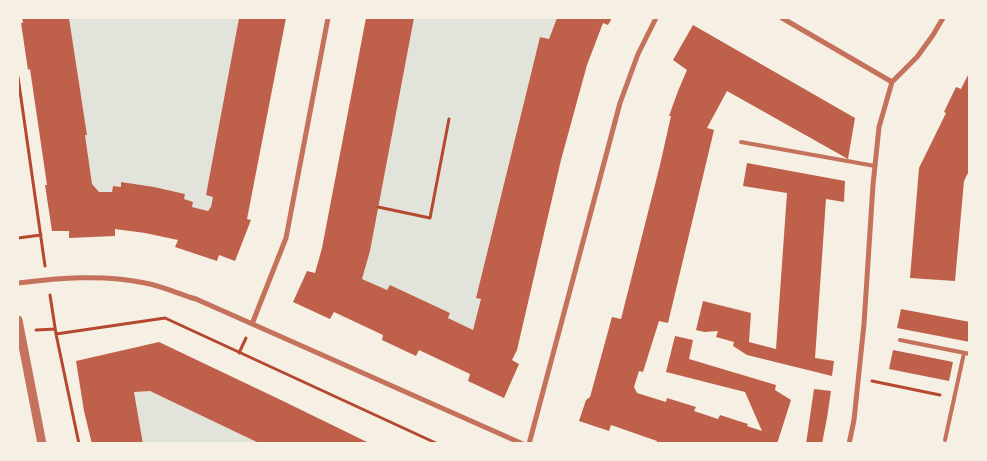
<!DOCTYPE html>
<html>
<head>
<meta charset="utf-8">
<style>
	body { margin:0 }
	#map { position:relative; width:987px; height:461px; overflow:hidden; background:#f6efe4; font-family:Jost,sans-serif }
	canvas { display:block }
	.frame { position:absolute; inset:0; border:19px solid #f6efe4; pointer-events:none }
</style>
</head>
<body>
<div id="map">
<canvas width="987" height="461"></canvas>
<div class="frame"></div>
</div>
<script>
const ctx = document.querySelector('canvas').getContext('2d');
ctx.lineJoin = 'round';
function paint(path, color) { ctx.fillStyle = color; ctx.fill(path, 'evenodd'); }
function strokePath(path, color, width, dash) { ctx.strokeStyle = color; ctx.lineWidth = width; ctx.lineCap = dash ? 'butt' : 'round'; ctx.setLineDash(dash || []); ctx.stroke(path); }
paint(new Path2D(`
	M69 18H239L206 195 213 197 211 207 208 211 192 207 193 202 184 199 185 194 178 192 122 182 121 187 113 186 112 192H99L92 184 85 135 87 134Z
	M414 18H557L549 39 540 37 476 297 481 299 473 330 448 318 450 313 390 285 387 290 362 279 370 251Z
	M150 391 261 443H143L134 392Z`), '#e2e4dc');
paint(new Path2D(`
	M22 18H69L87 135H85L92 184 99 192H112L113 186 121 187V182L154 187 185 194 184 199 193 202 192 207 208 211 211 207 213 197 206 195 239 18H286L247 219 251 220 235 261 219 255 217 261 175 247 178 240 145 233 115 229V236L69 238V231H52L45 185H47L30 69 28 70 21 23H23Z
	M366 18H414L370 251 362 279 387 290 390 285 450 313 448 318 473 330 481 299 476 298 540 37 549 39 557 18H612L608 25 603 23 587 65 561 160 517 350 512 360 519 364 504 398 468 381 470 374 419 350 416 356 382 340 383 335 334 312 330 319 293 302 307 271 315 273 322 248Z
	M693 25 855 118 848 159 727 91 707 128 714 130 668 323 659 321 643 372 639 371 634 387 637 393 666 402 667 398 696 407 694 411 718 419 720 415 748 424 747 426 762 431 745 392 666 372 675 336 693 340 689 359 776 385 775 390 791 400 777 444H656L657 441 611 425 609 431 579 421 586 400 590 397 612 317 621 319 660 165 671 116H669L678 91 687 70 673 60Z
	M970 71V169L964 181 955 281 910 278 919 168 946 113 944 112 956 87 961 89Z
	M747 163 845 181 844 202 826 199 817 330 815 358 834 361 832 376 747 355 733 346 734 342 716 337 718 331 704 332 696 330 703 301 751 313 749 342 776 349 787 193 743 186Z
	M901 309 970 322V342L897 328Z
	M159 342 283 401 371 444H261L150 391 134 392 143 444H92L84 411 76 361Z
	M893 350 953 362 949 381 889 369Z
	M814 389 831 391 827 418 822 444H806Z`), '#bf614a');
strokePath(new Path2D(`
	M18 77 45 266
	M378 207 430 218 449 119
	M18 238 41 235
	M50 295 56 334 79 444
	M36 330 55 329
	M56 334 165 318 438 444
	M239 353 246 338
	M872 381 940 395`), '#b5482f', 3);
strokePath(new Path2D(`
	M741 142 875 166
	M900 340 970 354
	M945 440 964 353`), '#c5725c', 4);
strokePath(new Path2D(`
	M782 18 892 82
	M18 283C59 278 103 274 145 283 162 286 179 294 196 299L523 444
	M252 324 286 238 328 18
	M529 444 620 103 638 54 656 18
	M849 444 854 420 864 324 873 185 879 127 892 82 917 57 933 35 943 18`), '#c5725c', 5);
strokePath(new Path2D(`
	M18 320 42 444`), '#c5725c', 9);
</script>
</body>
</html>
